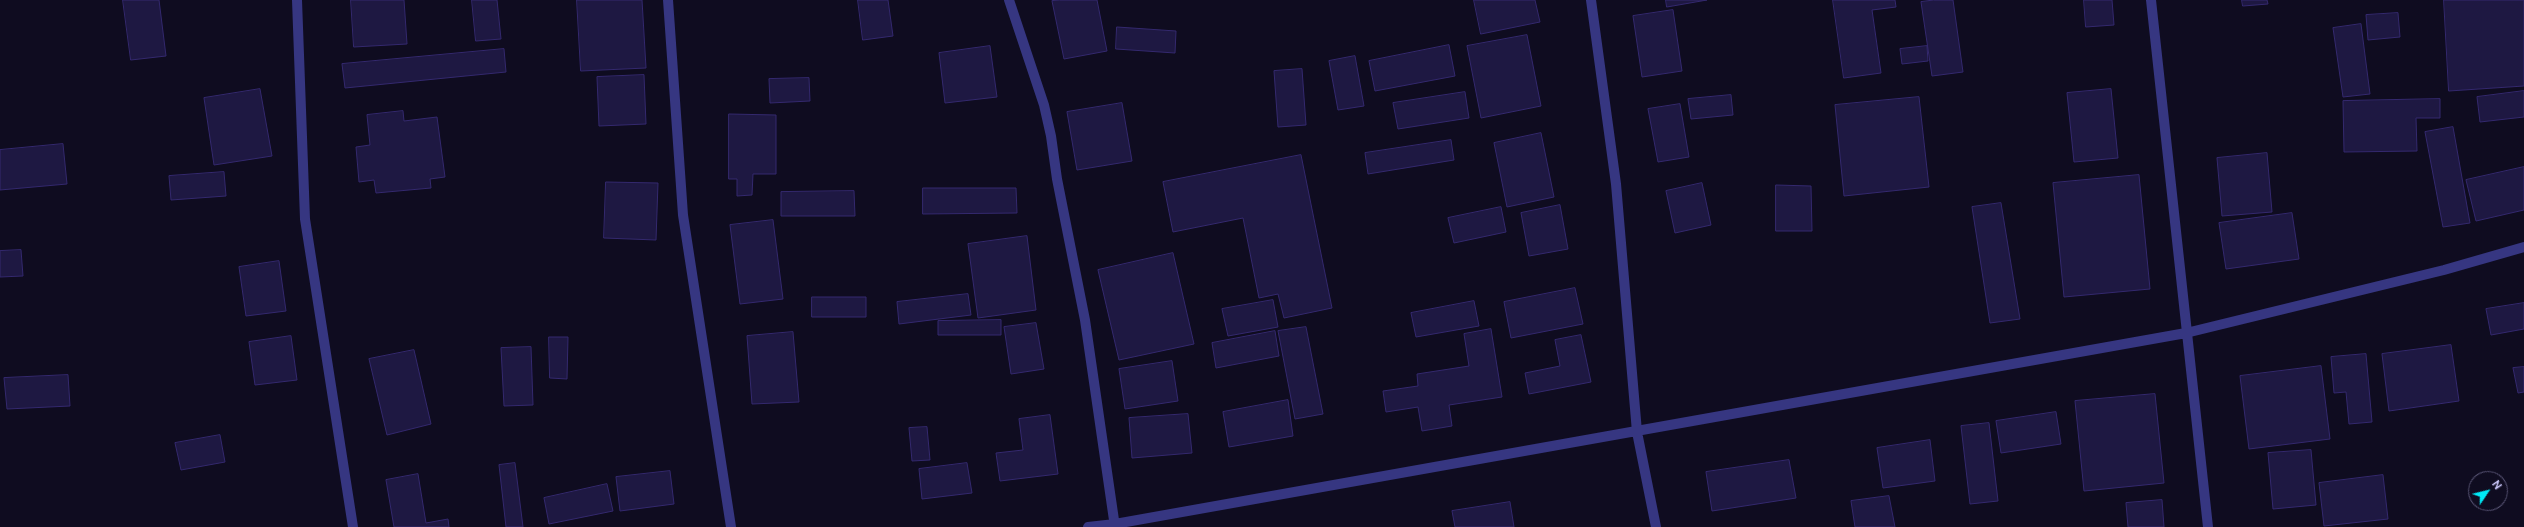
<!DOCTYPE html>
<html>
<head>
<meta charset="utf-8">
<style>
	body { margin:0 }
	#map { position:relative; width:2524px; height:527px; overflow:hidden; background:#0f0c20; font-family:Ubuntu,sans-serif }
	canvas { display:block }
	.north { position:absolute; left:2468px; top:471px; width:40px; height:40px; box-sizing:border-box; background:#0f0c20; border:1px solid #5c5879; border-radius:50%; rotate:55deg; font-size:11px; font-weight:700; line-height:16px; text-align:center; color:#cfcbff }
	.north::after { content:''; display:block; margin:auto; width:14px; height:18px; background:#00e9f6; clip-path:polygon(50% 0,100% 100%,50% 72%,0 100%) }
</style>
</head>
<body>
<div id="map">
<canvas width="2524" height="527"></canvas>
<div class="north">N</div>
</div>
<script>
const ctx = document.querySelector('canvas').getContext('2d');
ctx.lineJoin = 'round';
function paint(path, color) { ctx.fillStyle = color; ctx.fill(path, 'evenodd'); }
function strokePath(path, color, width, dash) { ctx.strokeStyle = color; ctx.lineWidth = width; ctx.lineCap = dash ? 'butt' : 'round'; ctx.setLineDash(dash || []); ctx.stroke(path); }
const building = new Path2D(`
	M123 0H159L166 56 131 60Z
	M351 0H404L407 44 354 47Z
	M472 0H497L501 39 476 41Z
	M577 0H642L646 68 581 71Z
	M858 0H888L893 36 863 40Z
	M1060 0H1097L1107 51 1064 59 1052 1Z
	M1474 0H1535L1540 22 1481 34Z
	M1666 0H1707L1667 7Z
	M1833 0H1895L1896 7 1872 10 1881 73 1844 78Z
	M1934 0H1953L1963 72 1932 76 1921 2Z
	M2084 0H2112L2114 25 2086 27Z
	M2242 0H2267L2268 4 2243 6Z
	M2444 0H2524V86L2449 91Z
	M1673 10 1682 71 1642 77 1633 16Z
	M2398 13 2400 37 2368 40 2366 15Z
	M2361 24 2370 94 2343 97 2333 28Z
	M1117 27 1176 31 1175 53 1116 49Z
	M1527 35 1541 106 1481 118 1467 46Z
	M1449 45 1455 76 1375 91 1369 61Z
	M990 46 997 97 945 103 939 53Z
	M1927 46 1928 61 1902 64 1900 49Z
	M504 49 506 72 345 88 342 64Z
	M1355 56 1364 106 1338 110 1329 61Z
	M1302 69 1306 125 1278 127 1274 71Z
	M644 75 646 124 599 126 597 77Z
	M809 78 810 101 770 103 769 79Z
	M260 89 272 156 214 165 204 98Z
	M2111 89 2118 158 2074 162 2067 93Z
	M2524 91V117L2480 122 2477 97Z
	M1465 92 1469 118 1398 129 1393 103Z
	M1731 95 1733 115 1691 119 1688 99Z
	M1919 97 1929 187 1844 196 1835 105Z
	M2440 99V118H2416L2417 151 2344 152 2343 101Z
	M1122 103 1132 161 1077 170 1067 112Z
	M1680 104 1689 157 1658 162 1648 109Z
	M403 111 404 121 437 117 445 177 430 179 431 188 376 193 374 180 359 182 356 147 370 145 367 115Z
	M729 114 776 115V174H753L752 195 737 196V179H729Z
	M2453 127 2470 223 2443 227 2425 132Z
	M1541 133 1554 197 1507 207 1494 143Z
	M1451 140 1454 160 1368 174 1365 153Z
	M63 144 67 184 0 190V150Z
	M2267 153 2272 212 2222 216 2217 158Z
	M1301 155 1332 308 1284 318 1278 294 1259 298 1243 218 1173 232 1163 182Z
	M2524 167V210L2476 221 2466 180Z
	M224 172 226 196 171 200 169 176Z
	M2139 175 2150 289 2064 297 2053 183Z
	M606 182 658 183 656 240 604 238Z
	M1702 183 1711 225 1675 233 1666 191Z
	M1776 185 1811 186 1812 231H1776Z
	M923 188H1016L1017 213 923 214Z
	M854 191 855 216H781V192Z
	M2001 203 2020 319 1990 323 1972 207Z
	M1560 205 1568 249 1529 256 1521 213Z
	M1501 207 1506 232 1454 243 1448 218Z
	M2292 213 2299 259 2226 269 2219 223Z
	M773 220 783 299 740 304 730 225Z
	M1027 236 1036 310 978 318 968 244Z
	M21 250 23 276 0 277V251Z
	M1173 253 1194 344 1119 360 1098 270Z
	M279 261 286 311 246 316 239 267Z
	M1575 288 1583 324 1511 338 1504 302Z
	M968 294 971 315 899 324 897 302Z
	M812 297H866V317H812Z
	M1273 300 1278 327 1228 336 1222 309Z
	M1474 301 1479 326 1416 337 1411 313Z
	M2524 303V329L2491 335 2486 309Z
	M1001 320V335H938V321Z
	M1036 323 1044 369 1011 374 1004 327Z
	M1306 327 1323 414 1295 419 1278 331Z
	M1491 329 1502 397 1449 405 1452 426 1422 431 1418 407 1386 412 1383 391 1418 386 1417 374 1469 366 1464 334Z
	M1275 331 1279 356 1216 368 1212 343Z
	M793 332 799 402 752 404 747 336Z
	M1581 335 1591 382 1529 394 1525 373 1560 366 1555 340Z
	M291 336 297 380 255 385 249 342Z
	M549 337H568L567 379 550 378Z
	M2451 345 2459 401 2389 411 2382 354Z
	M531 347 533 405 504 406 501 348Z
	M414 350 431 424 387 435 369 359Z
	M2366 354 2372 422 2349 424 2346 392 2334 393 2331 357Z
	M1172 361 1178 401 1125 409 1119 369Z
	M2321 366 2330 439 2249 449 2240 376Z
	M2524 367V392L2518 393 2513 368Z
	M68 375 70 406 7 409 4 378Z
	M2155 394 2164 483 2084 491 2075 401Z
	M1288 400 1293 436 1229 447 1223 412Z
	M2056 412 2061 444 2001 453 1996 421Z
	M1188 414 1192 453 1132 458 1129 418Z
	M1050 415 1058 474 1000 481 996 453 1023 450 1019 419Z
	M1989 423 1998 501 1970 504 1961 426Z
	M927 427 930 460 912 461 909 428Z
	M220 435 225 462 181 470 175 443Z
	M1930 440 1935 481 1883 488 1877 448Z
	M2311 450 2316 505 2273 509 2268 453Z
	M1789 460 1796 498 1712 511 1706 472Z
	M515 463 523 527H506L499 465Z
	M967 463 972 493 922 499 919 469Z
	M670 471 674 504 620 511 616 477Z
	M418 474 426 523 448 519 449 527H394L386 480Z
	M2383 475 2388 519 2324 526 2319 483Z
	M607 484 613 511 549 524 544 498Z
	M1889 496 1895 527H1855L1851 501Z
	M2162 500 2164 527H2128L2126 503Z
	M1510 502 1514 527H1455L1452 511Z`);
paint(building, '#1e1842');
strokePath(building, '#34296e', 1);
strokePath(new Path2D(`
	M297 0 305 219 353 527
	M668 0 683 215 731 527
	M1009 0 1044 105 1051 136 1057 179 1085 320 1115 527
	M1591 0 1616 184 1637 432 1656 527
	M2151 0 2208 527
	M1088 527 1115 524 2186 333 2444 270 2524 247`), '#363681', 10);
</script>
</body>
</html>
